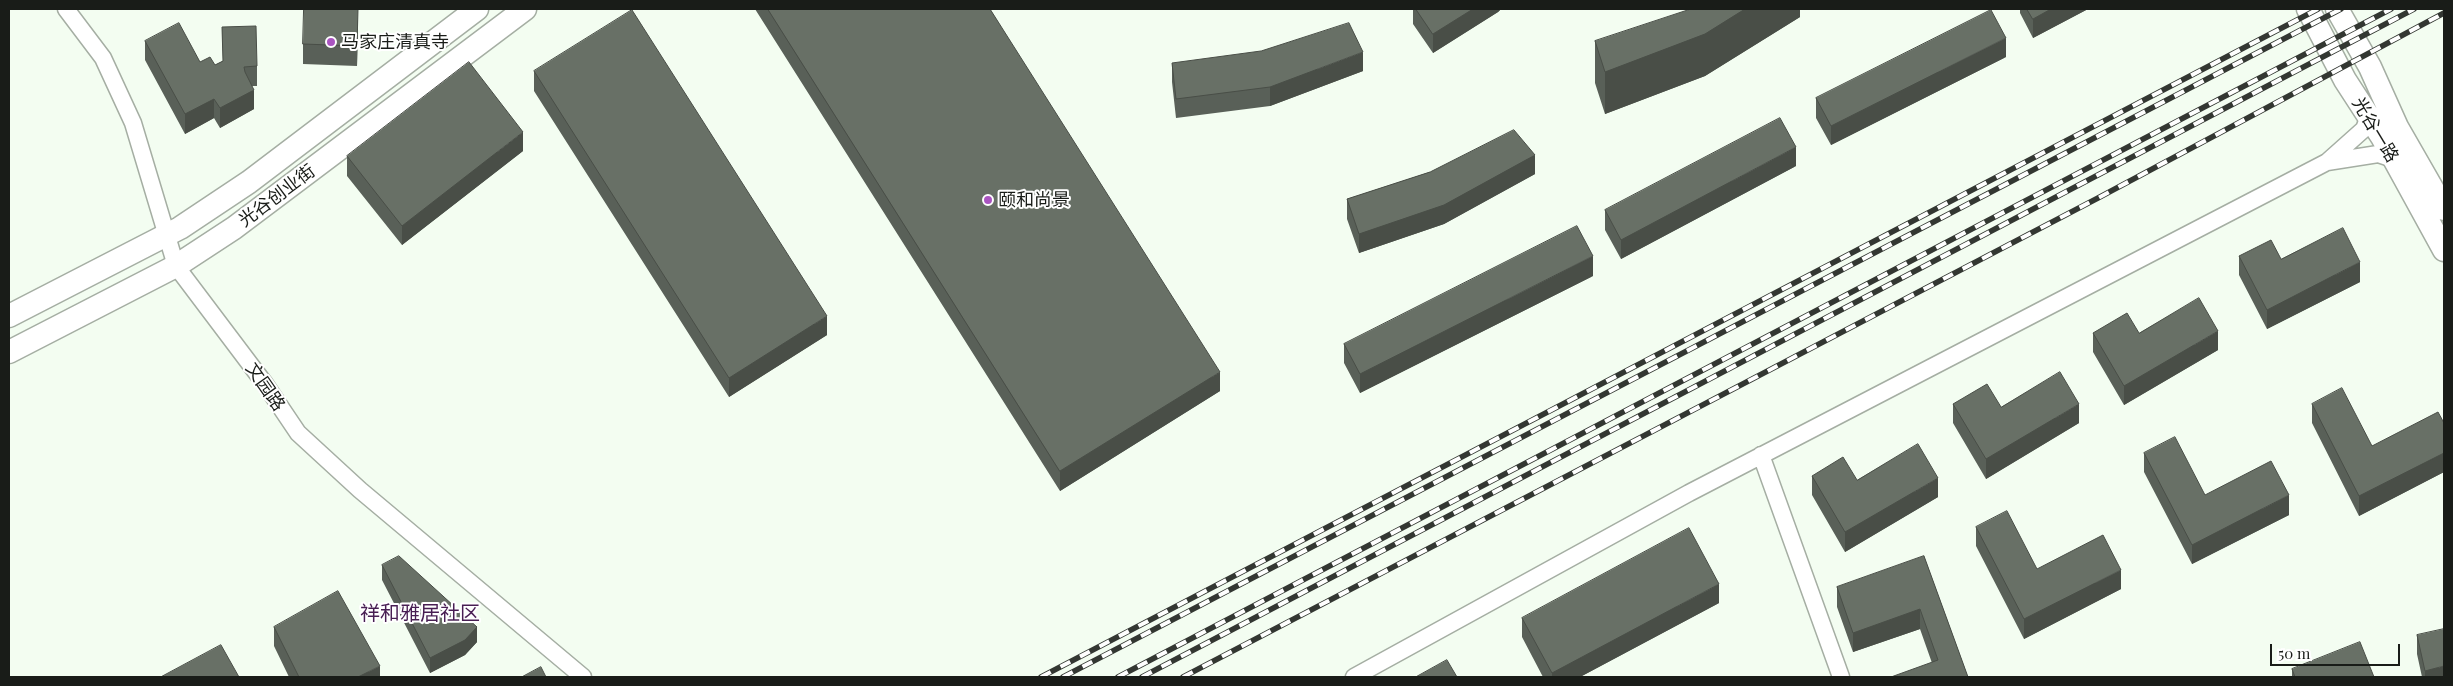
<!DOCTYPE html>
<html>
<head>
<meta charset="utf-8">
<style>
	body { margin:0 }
	#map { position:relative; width:2453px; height:686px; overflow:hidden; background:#f3fdf1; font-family:"Playfair Display",serif }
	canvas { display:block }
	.frame { position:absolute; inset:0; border:10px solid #191c18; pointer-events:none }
	.scale { position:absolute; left:2270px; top:644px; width:130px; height:22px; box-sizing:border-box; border:2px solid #191c18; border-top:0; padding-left:6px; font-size:15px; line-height:18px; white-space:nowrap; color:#191c18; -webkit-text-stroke:4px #fff; paint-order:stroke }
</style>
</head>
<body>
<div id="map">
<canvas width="2453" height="686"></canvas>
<div class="frame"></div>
<div class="scale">50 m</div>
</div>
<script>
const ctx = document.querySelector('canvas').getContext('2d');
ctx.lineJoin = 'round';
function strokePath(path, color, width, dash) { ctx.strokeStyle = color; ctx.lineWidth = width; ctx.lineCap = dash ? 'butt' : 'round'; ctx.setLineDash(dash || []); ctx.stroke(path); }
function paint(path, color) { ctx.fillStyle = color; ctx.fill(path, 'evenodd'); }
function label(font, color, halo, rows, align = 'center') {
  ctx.font = font + ' "Playfair Display","Noto Sans SC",serif'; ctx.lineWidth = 4; ctx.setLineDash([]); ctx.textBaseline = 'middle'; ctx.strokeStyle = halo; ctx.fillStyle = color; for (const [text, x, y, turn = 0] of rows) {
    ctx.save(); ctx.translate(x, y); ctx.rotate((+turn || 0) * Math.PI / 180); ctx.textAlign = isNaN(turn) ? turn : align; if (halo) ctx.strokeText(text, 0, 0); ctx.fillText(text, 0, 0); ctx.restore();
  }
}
const minor = new Path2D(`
	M66 9 103 58 133 123 176 266 265 384 298 433 360 490 583 677
	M2369 116 2364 129 2327 162 2378 154 2393 159
	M1761 455 1841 677
	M1354 677 1689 493 2327 162`);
const secondary = new Path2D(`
	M2308 9 2345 80 2382 137 2444 250
	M2337 9 2370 67 2397 127 2444 209
	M9 316 180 228 249 182 477 9
	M9 352 176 266 234 228 525 9`);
strokePath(minor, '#a5aea3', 19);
strokePath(secondary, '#a5aea3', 25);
strokePath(minor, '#fff', 16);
strokePath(secondary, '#fff', 22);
const rail = new Path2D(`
	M1041 677 2318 9
	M1063 677 2341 9
	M1118 677 2391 9
	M1142 677 2414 9
	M1183 677 2098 198 2444 13`);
strokePath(rail, '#333732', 5.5);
strokePath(rail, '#fff', 4, [11]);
paint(new Path2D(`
	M755 9H990L1220 391 1060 491Z
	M1413 9H1501L1498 12 1433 53 1413 24Z
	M1800 9V17L1705 76 1605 114 1595 83V41Z
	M2020 9H2088L2033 38 2020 13Z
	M358 20 357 66 303 64V44Z
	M222 27 257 66V86H252L254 109 220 128 214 118 185 134 145 60V41L200 62 215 65 223 61Z
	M2006 57 1831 145 1816 118V98Z
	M1172 63 1363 71 1270 106 1176 118 1172 82Z
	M534 71 827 335 729 397 534 91Z
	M523 151 402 245 347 176V156Z
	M1796 166 1621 259 1605 230V210Z
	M1430 172 1535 174 1444 224 1359 253 1347 219V199Z
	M2239 256 2281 259 2360 282 2267 329 2239 275Z
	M1593 276 1360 393 1344 363V344Z
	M2093 333H2139L2218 350 2124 405 2093 352Z
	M1953 404 2001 407 2079 423 1986 479 1953 423Z
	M2312 404 2372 446 2444 423V472L2359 516 2312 423Z
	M2144 453 2205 495 2289 515 2192 564 2144 472Z
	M1812 476 1857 480 1938 497 1845 552 1812 495Z
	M1976 527 2037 569 2121 589 2024 639 1976 546Z
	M1924 556 1968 677 1932 663 1920 629 1853 652 1837 607V587Z
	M382 565 477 642 465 655 430 673 382 580Z
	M1719 603 1580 677H1543L1522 637V618Z
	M274 627 380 677H289L274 646Z
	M2417 635 2444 677H2422L2417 654Z
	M2292 669 2374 677H2292Z`), '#596058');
paint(new Path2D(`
	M358 9V20L357 66V46Z
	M1473 9H1501L1498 12 1433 53V34Z
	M1745 9H1800V17L1705 76 1605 114V72Z
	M2051 9H2088L2033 38V19Z
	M2006 38V57L1831 145V126Z
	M1363 52V71L1270 106V87Z
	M254 90V109L220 128V108Z
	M214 99V118L185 134V114Z
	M523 132V151L402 245V226Z
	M1796 147V166L1621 259V240Z
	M1535 155V174L1444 224 1359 253V234Z
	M1593 256V276L1360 393V374Z
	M2360 262V282L2267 329V310Z
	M827 316V335L729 397V378Z
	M2218 331V350L2124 405V386Z
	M1220 372V391L1060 491V471Z
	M2079 404V423L1986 479V459Z
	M2444 453V472L2359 516V496Z
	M1938 478V497L1845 552V532Z
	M2289 495V515L2192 564V545Z
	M2121 570V589L2024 639V619Z
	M1719 584V603L1580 677H1552V673Z
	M1920 609V629L1853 652V633Z
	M477 627V642L465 655 430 673V658Z
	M380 666V677H358Z
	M2444 666V677H2425V671Z`), '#494e47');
const building = new Path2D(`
	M304 9H358L357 46 303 44Z
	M768 9H990L1220 372 1060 471Z
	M1416 9H1473L1433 34Z
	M1691 9H1745L1705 34 1605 72 1595 41Z
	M2027 9H2051L2033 19Z
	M632 10 827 316 729 378 534 71Z
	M1991 10 2006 38 1831 126 1816 98Z
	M179 23 200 62 210 57 215 65 223 61 222 27 256 26 257 66 244 67 245 72 254 90 220 108 214 99 185 114 145 41Z
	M1349 23 1363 52 1270 87 1176 99 1172 63 1261 51Z
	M469 62 523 132 402 226 347 156Z
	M1780 118 1796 147 1621 240 1605 210Z
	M1514 130 1535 155 1444 205 1359 234 1347 199 1430 172Z
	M1577 226 1593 256 1360 374 1344 344Z
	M2343 228 2360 262 2267 310 2239 256 2271 240 2281 259Z
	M2199 298 2218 331 2124 386 2093 333 2127 313 2139 333Z
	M2060 372 2079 404 1986 459 1953 404 1987 384 2001 407Z
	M2342 388 2372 446 2438 412 2444 423V453L2359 496 2312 404Z
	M2175 437 2205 495 2271 461 2289 495 2192 545 2144 453Z
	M1918 444 1938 478 1845 532 1812 476 1843 457 1857 480Z
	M2007 511 2037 569 2103 535 2121 570 2024 619 1976 527Z
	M1689 528 1719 584 1552 673 1522 618Z
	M399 556 477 627 465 640 430 658 382 565Z
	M1924 556 1968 677H1891L1938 660 1920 609 1853 633 1837 587Z
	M338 591 380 666 358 677H299L274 627Z
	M2444 629V666L2425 671 2417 635Z
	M2360 642 2374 677H2295L2292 669Z
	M221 645 239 677H161Z
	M1447 660 1457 677H1416Z
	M541 667 546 677H522Z`);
paint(building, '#687066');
strokePath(building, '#494e47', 1);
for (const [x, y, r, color] of [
	[331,42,5,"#aa54c1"],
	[988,200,5,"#aa54c1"]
]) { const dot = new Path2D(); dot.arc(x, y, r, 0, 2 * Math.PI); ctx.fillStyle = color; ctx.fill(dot); strokePath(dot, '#fff', 2); }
label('18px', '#191c18', '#fff', [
	["马家庄清真寺",341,42],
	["颐和尚景",998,200]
], 'left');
label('18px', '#191c18', '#fff', [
	["光谷一路",2375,130,59],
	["光谷创业街",277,196,-37],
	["文园路",265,387,55]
]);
label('20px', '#481e53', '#fff', [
	["祥和雅居社区",420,614]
]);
</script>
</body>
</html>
